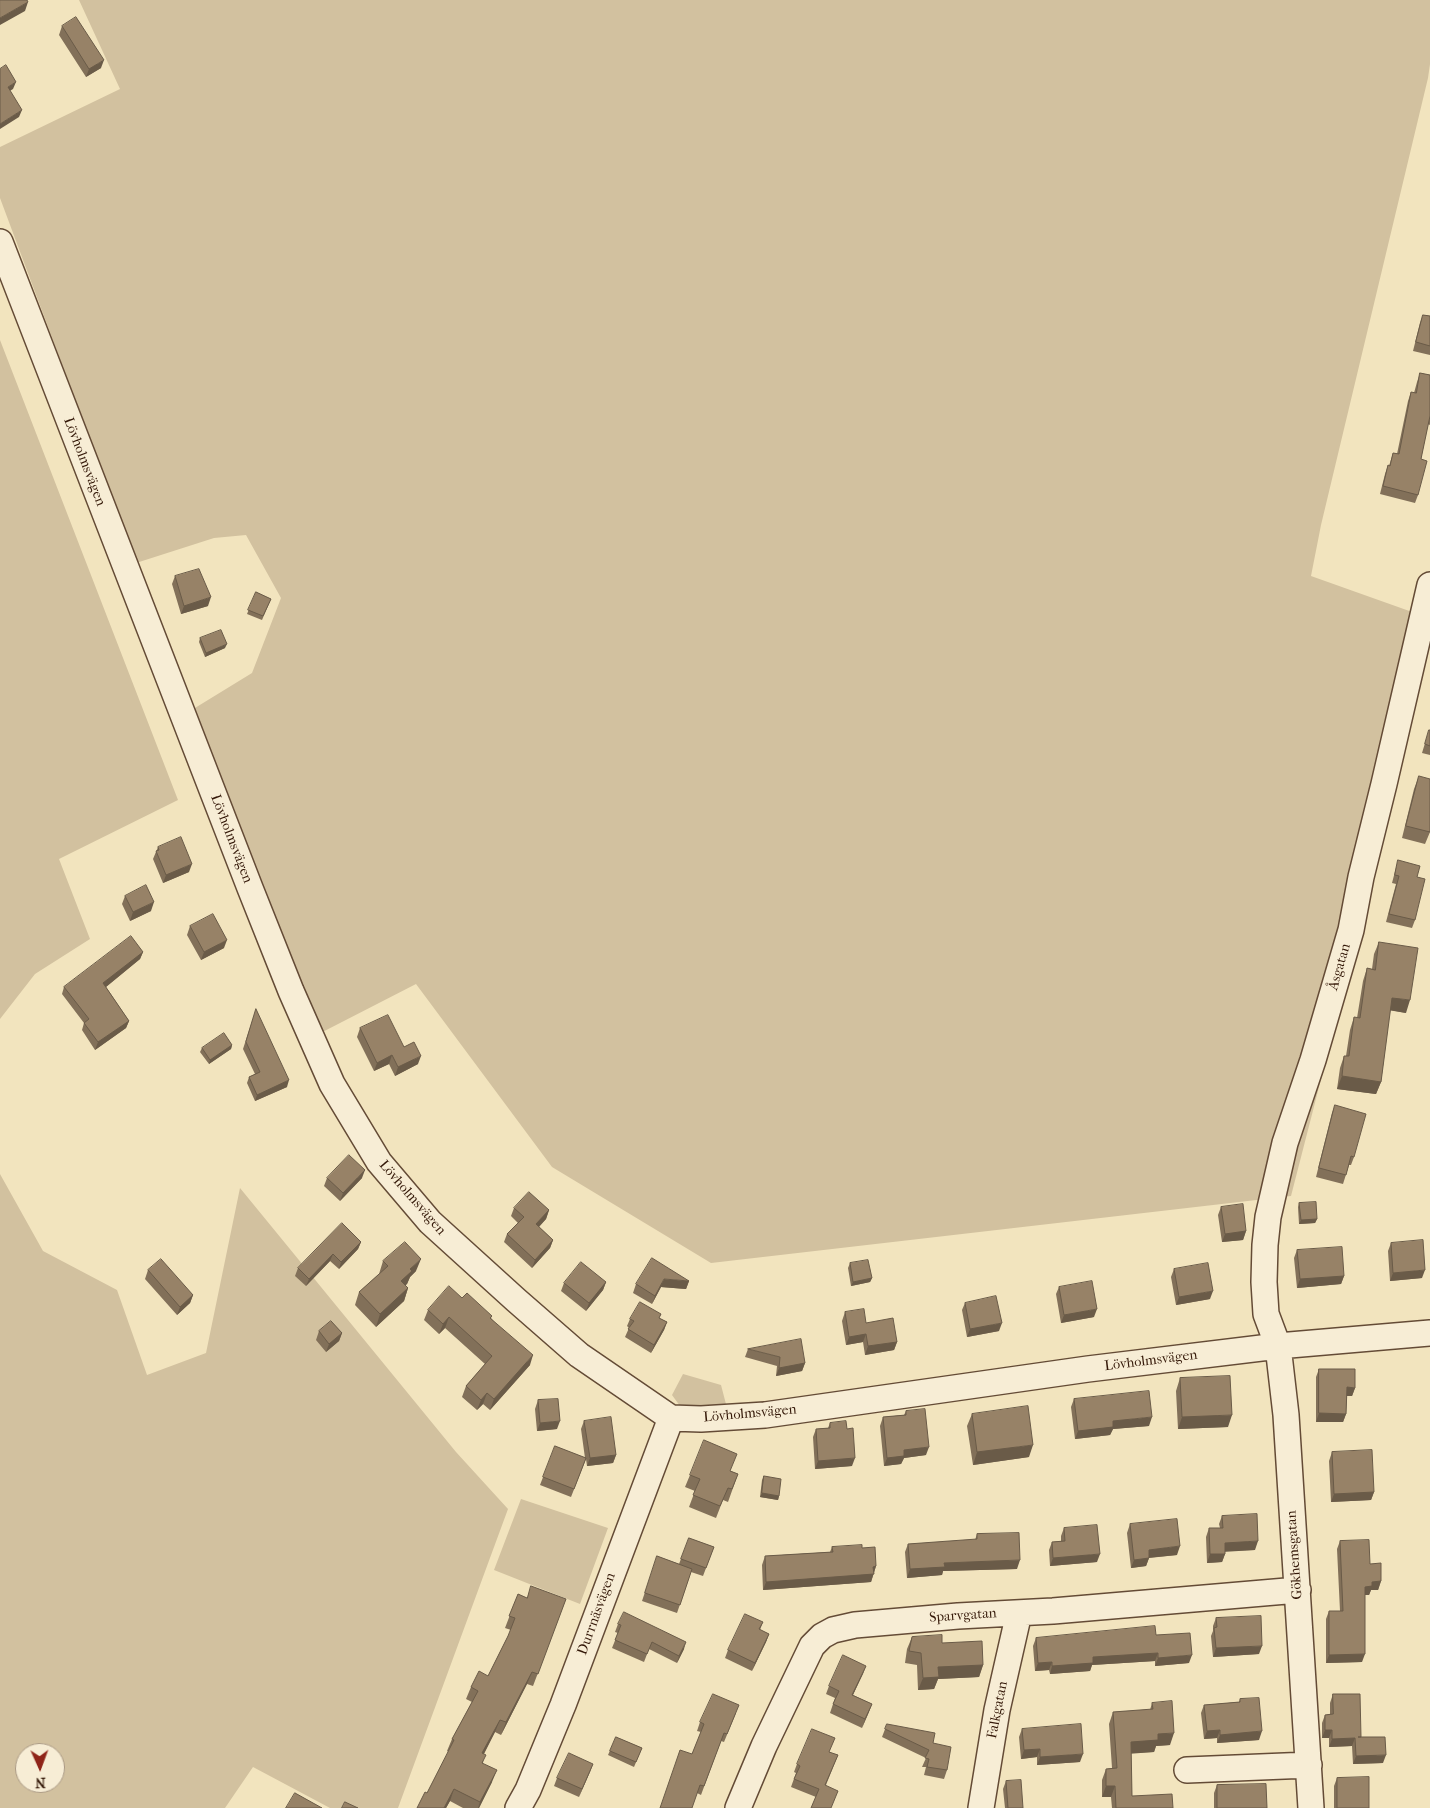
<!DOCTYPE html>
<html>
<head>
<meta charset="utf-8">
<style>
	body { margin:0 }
	#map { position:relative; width:1430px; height:1808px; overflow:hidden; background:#f2e4be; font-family:"IM FELL French Canon",serif }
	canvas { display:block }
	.north { position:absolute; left:15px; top:1743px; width:50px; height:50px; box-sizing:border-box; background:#f7edd5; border:1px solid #a99883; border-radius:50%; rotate:178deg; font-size:14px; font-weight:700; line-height:20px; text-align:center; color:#341808 }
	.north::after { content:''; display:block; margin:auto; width:18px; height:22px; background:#8f2418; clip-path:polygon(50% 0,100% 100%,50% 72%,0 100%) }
</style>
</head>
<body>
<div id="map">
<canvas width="1430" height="1808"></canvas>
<div class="north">N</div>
</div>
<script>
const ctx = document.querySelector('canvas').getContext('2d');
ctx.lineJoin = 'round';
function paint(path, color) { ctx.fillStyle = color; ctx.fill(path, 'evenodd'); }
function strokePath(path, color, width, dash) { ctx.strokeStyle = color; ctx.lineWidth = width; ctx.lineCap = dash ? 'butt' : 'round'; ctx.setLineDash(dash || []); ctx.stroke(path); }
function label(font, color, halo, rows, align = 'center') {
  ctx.font = font + ' "IM FELL French Canon",serif'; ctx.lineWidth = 5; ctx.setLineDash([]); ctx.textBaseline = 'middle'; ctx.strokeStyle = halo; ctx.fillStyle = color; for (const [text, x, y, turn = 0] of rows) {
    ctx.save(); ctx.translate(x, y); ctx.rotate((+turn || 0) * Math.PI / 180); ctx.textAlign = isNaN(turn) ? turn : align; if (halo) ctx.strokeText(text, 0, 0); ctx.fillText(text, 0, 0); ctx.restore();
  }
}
paint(new Path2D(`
	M79 0H1430V64L1428 78 1321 525 1311 576 1429 618 1364 912 1291 1196 711 1263 552 1167 416 984 303 1042 177 719 252 673 281 598 246 535 214 538 136 563 0 198V147L120 89Z
	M0 340 178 800 59 859 90 939 35 974 0 1019Z
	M0 1174 43 1251 117 1290 147 1375 206 1353 240 1188 456 1452 508 1509 398 1808H330L253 1767 225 1808H0ZM25 1753H55V1783H25Z
	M683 1374 721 1385 727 1408 696 1410 680 1406 672 1395Z
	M521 1499 608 1528 580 1604 494 1570Z`), '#d2c19f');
const minor = new Path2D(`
	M0 242 250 888 291 991 332 1084 379 1162 430 1222 516 1300 579 1355 671 1418 701 1419 765 1415 1088 1369 1278 1346 1430 1333
	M1187 1770 1309 1765
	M518 1808 528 1790 563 1705 671 1418
	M738 1808 764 1746 812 1646 822 1636 833 1630 855 1625 958 1616 1053 1611 1298 1590
	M981 1808 997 1710 1019 1613
	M1311 1808 1286 1415 1278 1346 1266 1314 1264 1282 1265 1245 1268 1217 1285 1143 1313 1060 1351 930 1361 877 1384 784 1430 585`);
strokePath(minor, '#644b36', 28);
strokePath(minor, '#f7edd5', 25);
paint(new Path2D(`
	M62 26 101 68 86 77 59 35Z
	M1423 315 1430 316V355L1413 351 1420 323Z
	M1420 373 1430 375V425L1428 424 1421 459 1418 495 1415 503 1380 494 1385 474 1388 465 1389 466 1393 453 1397 454 1408 401 1411 392 1414 393 1417 382Z
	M175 576 208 606 181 614 172 584Z
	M256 592 271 599 262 620 247 614Z
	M200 638 225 648 205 657 199 642Z
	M1429 730H1430V755L1422 753Z
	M1419 776 1430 832 1425 844 1402 838 1414 789Z
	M158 847 189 872 163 883 153 859Z
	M1398 860 1417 877 1415 920 1412 928 1386 922 1396 884 1392 883Z
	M125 896 151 911 130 921 122 904Z
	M190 926 224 948 201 960 187 935Z
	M1379 942 1406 1013 1390 1010 1381 1082 1376 1094 1337 1089 1340 1068 1344 1056H1346L1350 1030 1354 1017 1357 1018 1363 981 1367 968 1372 969 1374 954Z
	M143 952 140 959 106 987 129 1021 126 1028 95 1050 82 1030 84 1023 62 994 64 987Z
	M256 1009 287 1087 255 1101 247 1083 249 1077 255 1074 243 1049Z
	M360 1028 404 1047 418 1064 395 1076 389 1064 374 1071 357 1037Z
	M232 1045 231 1049 209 1064 200 1052 202 1048Z
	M1335 1105 1354 1157 1351 1165H1349L1343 1184 1316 1177 1332 1113Z
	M327 1178H362L340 1201 324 1186Z
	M1299 1203 1317 1219 1315 1223 1299 1224 1298 1207Z
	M1221 1207 1246 1231 1243 1240 1222 1242 1218 1215Z
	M514 1208 549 1210 546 1219 539 1227 553 1240 550 1248 532 1268 504 1242 507 1234 518 1223 511 1216Z
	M361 1242 358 1249 339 1269 330 1261 306 1286 295 1276 298 1268Z
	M1391 1243 1422 1278 1390 1281 1388 1251Z
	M1297 1250 1344 1276 1341 1284 1297 1288 1294 1258Z
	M383 1261 416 1271 410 1277 407 1284 405 1285 408 1288 404 1301 376 1327 355 1305 359 1292 379 1274Z
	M850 1263 872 1278 870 1282 851 1286 848 1268Z
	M1174 1269 1210 1299 1176 1305 1171 1277Z
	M148 1270 193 1295 190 1303 177 1315 145 1279Z
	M689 1281 686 1289 661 1287 652 1304 633 1293 636 1284Z
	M606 1282 603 1290 586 1311 561 1291 564 1283Z
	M1059 1287 1094 1317 1061 1323 1056 1294Z
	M462 1298 492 1316 491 1318 530 1365 490 1410 483 1404 477 1410 462 1397 466 1386 485 1364 445 1328 439 1334 424 1320 428 1310Z
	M965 1303 999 1331 967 1337 962 1310Z
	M845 1312 866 1323 897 1342 894 1350 865 1355 863 1342 846 1345 842 1321Z
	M661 1314 659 1318 667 1322 664 1330 651 1353 625 1337 629 1328 627 1326 630 1319Z
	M319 1331 342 1333 339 1341 326 1352 316 1340Z
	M748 1349 805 1363 802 1371 776 1376 777 1366 745 1357Z
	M1319 1369 1355 1388 1352 1396H1347L1346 1414 1343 1422H1316V1377Z
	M1180 1378 1228 1427 1178 1429 1176 1391Z
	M1074 1399 1149 1426 1113 1429 1110 1435 1075 1439 1071 1407Z
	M538 1400 557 1429 537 1431 535 1409Z
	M906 1411 926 1455 904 1458 901 1464 884 1466 880 1426 883 1417 904 1415Z
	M972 1414 1029 1457 973 1465 967 1426Z
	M584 1421 616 1455 613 1463 587 1466 586 1459 571 1497 540 1485 555 1446 585 1458 581 1429Z
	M830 1423 847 1429 852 1466 815 1469 813 1437 816 1429 828 1428Z
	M1332 1452 1374 1492 1371 1500 1331 1502 1329 1461Z
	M731 1471 738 1474 728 1502 723 1500 716 1518 689 1507 695 1491 685 1487 690 1475Z
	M764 1476 779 1496 778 1500 760 1497 762 1480Z
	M1222 1516 1255 1550 1225 1551V1554L1222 1562 1207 1563 1206 1537 1209 1528H1220L1219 1524Z
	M1130 1524 1177 1555 1149 1558 1146 1566 1131 1568 1127 1533Z
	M1064 1528 1097 1562 1050 1566 1049 1550 1052 1542 1061 1541V1536Z
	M977 1534 1017 1569 943 1571 942 1575 907 1578 905 1552 908 1544 975 1540Z
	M689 1538 714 1547 703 1576 691 1572 677 1613 642 1601 657 1556 679 1564Z
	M1340 1541 1370 1564 1381 1581 1378 1590H1371L1369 1595H1365L1362 1662 1326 1663V1619L1329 1611H1340L1337 1549Z
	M832 1547 862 1548 876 1566 871 1582 763 1590 762 1565 765 1556 830 1552Z
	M518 1594 527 1598 566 1599 533 1686 527 1684 501 1735 495 1732 484 1754 483 1763 492 1782 479 1808H463L450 1801 446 1808H417L427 1793 449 1752 447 1751 452 1739 472 1702 466 1699 471 1687 488 1676 511 1630 505 1628Z
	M1216 1618 1259 1654 1213 1657 1211 1636 1213 1631V1626Z
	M763 1622 760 1630 769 1634 766 1642 752 1671 725 1658 728 1650Z
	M618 1624 684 1649 677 1663 649 1649 644 1662 612 1648 618 1633 615 1632Z
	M1156 1635 1189 1663 1155 1666V1661L1092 1665 1090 1671 1050 1674 1049 1670 1035 1671 1033 1646 1036 1638Z
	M912 1637 942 1643 983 1665 979 1677 938 1679 934 1689 918 1690 917 1665 905 1663 907 1649Z
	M866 1666 853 1695 872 1704 862 1728 830 1713 835 1698 826 1694 829 1686Z
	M1333 1694 1361 1737 1383 1763 1353 1764 1352 1746 1329 1747V1738H1322V1723L1325 1715 1330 1714V1703Z
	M1240 1699 1259 1740 1217 1743V1738L1204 1739 1201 1713 1204 1705 1239 1702Z
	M1152 1703 1170 1745 1156 1746 1154 1752 1131 1753 1132 1796 1173 1808H1112L1111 1797H1102V1780L1106 1769 1112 1768 1109 1724 1113 1712 1150 1710Z
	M736 1713 724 1742 721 1741 701 1795 697 1793 692 1754 701 1732 697 1731 700 1722Z
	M887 1724 933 1743 947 1770 944 1779 924 1775 926 1767H922L926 1758 882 1737Z
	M1022 1729 1080 1762 1037 1765V1757L1021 1759 1019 1737Z
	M616 1737 642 1748 634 1767 608 1755Z
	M829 1752 838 1755 826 1785 816 1797 791 1787 796 1773 794 1772 797 1764Z
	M593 1764 579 1797 554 1786 557 1778Z
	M1337 1778 1369 1808H1334V1786Z
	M1006 1781 1023 1808H1005L1003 1789Z
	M1217 1785 1267 1808H1214V1793Z`), '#827059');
paint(new Path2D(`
	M28 2 25 11 0 25V18Z
	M104 60 101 68 86 77 89 69Z
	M16 82 13 89 5 94 8 87Z
	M22 110 19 117 0 129V124Z
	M211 597 208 606 181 614 184 606Z
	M227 644 225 648 205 657 206 653Z
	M192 864 189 872 163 883 166 875Z
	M154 902 151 911 130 921 133 912Z
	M227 940 224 948 201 960 204 952Z
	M143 952 140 959 101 991 103 983Z
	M1392 998 1410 1000 1406 1013 1388 1010Z
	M129 1021 126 1028 95 1050 98 1042Z
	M232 1045 231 1049 209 1064 210 1060Z
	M392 1055 389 1064 374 1071 377 1063Z
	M421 1056 418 1064 395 1076 398 1067Z
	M1342 1076 1381 1082 1376 1094 1337 1089Z
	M289 1080 287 1087 255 1101 257 1095Z
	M365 1170 362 1178 340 1201 343 1193Z
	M549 1210 546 1219 533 1233 536 1224Z
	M1317 1219 1315 1223 1299 1224 1301 1220Z
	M1246 1231 1243 1240 1222 1242 1225 1234Z
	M553 1240 550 1248 532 1268 535 1260Z
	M361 1242 358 1249 339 1269 341 1262Z
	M333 1254 330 1261 306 1286 309 1279Z
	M421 1259 416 1271 410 1277 407 1284 397 1293 401 1281 410 1269Z
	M1425 1270 1422 1278 1390 1281 1393 1273Z
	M1344 1276 1341 1284 1297 1288 1300 1279Z
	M872 1278 870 1282 851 1286 853 1282Z
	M664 1279 689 1281 686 1289 661 1287 652 1304 655 1296Z
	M606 1282 603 1290 586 1311 589 1303Z
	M408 1288 404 1301 376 1327 380 1314Z
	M1213 1291 1210 1299 1176 1305 1179 1297Z
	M193 1295 190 1303 177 1315 180 1307Z
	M1097 1309 1094 1317 1061 1323 1064 1315Z
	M449 1317 445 1328 439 1334 443 1324Z
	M667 1322 664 1330 651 1353 654 1345Z
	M1002 1323 999 1331 967 1337 970 1329Z
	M342 1333 339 1341 326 1352 329 1344Z
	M866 1334 863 1342 846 1345 849 1337Z
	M897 1342 894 1350 865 1355 868 1346Z
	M533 1355 530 1365 490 1410 494 1399Z
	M805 1363 802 1371 776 1376 779 1368Z
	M1347 1387 1355 1388 1352 1396H1344Z
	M487 1393 483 1404 477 1410 481 1400Z
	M1319 1413 1346 1414 1343 1422H1316Z
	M1232 1415 1228 1427 1178 1429 1182 1417Z
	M1152 1417 1149 1426 1113 1429 1110 1435 1075 1439 1078 1431 1113 1421Z
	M560 1421 557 1429 537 1431 540 1423Z
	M1033 1445 1029 1457 973 1465 977 1452Z
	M929 1447 926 1455 904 1458 901 1464 884 1466 887 1458 904 1450Z
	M616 1455 613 1463 587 1466 590 1458Z
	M855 1458 852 1466 815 1469 818 1461Z
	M1374 1492 1371 1500 1331 1502 1334 1494Z
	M762 1493 779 1496 778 1500 760 1497Z
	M1258 1541 1255 1550 1222 1552 1225 1543Z
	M1180 1546 1177 1555 1146 1558 1149 1550Z
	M1100 1554 1097 1562 1050 1566 1053 1558Z
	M1210 1554H1225L1222 1562 1207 1563Z
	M1149 1558 1146 1566 1131 1568 1134 1560Z
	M1020 1560 1017 1569 943 1571 942 1575 907 1578 910 1569 944 1563Z
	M876 1566 871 1582 763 1590 766 1582Z
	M1381 1581 1378 1590H1371L1369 1595H1362L1365 1587 1372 1582Z
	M769 1634 766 1642 752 1671 755 1663Z
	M686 1642 684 1649 677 1663 679 1656Z
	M1262 1646 1259 1654 1213 1657 1216 1648Z
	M1158 1653 1155 1661 1092 1665 1090 1671 1050 1674 1052 1666 1093 1657Z
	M1365 1654 1362 1662 1326 1663 1329 1655Z
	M1192 1655 1189 1663 1155 1666 1158 1658Z
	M1052 1662 1049 1670 1035 1671 1038 1663Z
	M983 1665 979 1677 938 1679 934 1689 918 1690 923 1678 938 1667Z
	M866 1666 863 1674 849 1703 852 1695Z
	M532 1672 527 1684 501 1735 506 1722Z
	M872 1704 869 1712 862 1728 865 1719Z
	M500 1720 495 1732 478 1765 482 1753Z
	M1220 1730 1217 1738 1204 1739 1207 1731Z
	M1325 1730H1332L1329 1738H1322Z
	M1262 1731 1259 1740 1217 1743 1220 1735Z
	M1174 1733 1170 1745 1156 1746 1154 1752 1127 1754 1131 1742 1158 1734Z
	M1355 1738 1352 1746 1329 1747 1332 1739Z
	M1040 1749 1037 1757 1021 1759 1024 1750Z
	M1083 1754 1080 1762 1037 1765 1040 1757Z
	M1386 1755 1383 1763 1353 1764 1356 1756Z
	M593 1764 590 1772 579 1797 582 1789Z
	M497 1770 492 1782 479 1808H478L480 1802Z
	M1106 1786H1115L1111 1797H1102Z
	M454 1789 450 1801 446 1808H444Z`), '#6a5b48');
const building = new Path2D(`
	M0 0H27L28 2 0 18Z
	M76 17 104 60 89 69 62 26Z
	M6 65 16 82 8 87 22 110 0 124V69Z
	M1423 315 1430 316V346L1416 342Z
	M1420 373 1430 375V416L1421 459 1427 461 1418 495 1383 486 1388 465 1390 466 1393 453 1399 454 1411 392 1416 393Z
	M199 569 211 597 184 606 175 576Z
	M256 592 271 599 263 616 248 610Z
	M221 630 227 644 206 653 200 638Z
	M1429 730H1430V746L1425 744Z
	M1419 776 1430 779V832L1406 826Z
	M181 837 192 864 166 875 156 851 159 850 158 847Z
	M1398 860 1420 866 1417 877 1425 879 1415 920 1389 914 1399 876 1395 875Z
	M146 885 154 902 133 912 125 896Z
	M213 914 227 940 204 952 190 926Z
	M131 936 143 952 103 983 129 1021 98 1042 84 1023 89 1019 64 987Z
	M1379 942 1418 948 1410 1000 1392 998 1381 1082 1342 1076 1344 1056H1349L1354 1017 1360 1018 1367 968 1375 970Z
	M256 1009 289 1080 257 1095 249 1077 260 1072 246 1042Z
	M388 1015 404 1047 414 1042 421 1056 398 1067 392 1055 377 1063 360 1028Z
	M224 1033 232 1045 210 1060 202 1048Z
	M1335 1105 1366 1114 1354 1157 1351 1156 1346 1175 1319 1168Z
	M349 1155 365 1170 343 1193 327 1178Z
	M529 1192 549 1210 536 1224 553 1240 535 1260 507 1234 524 1217 514 1208Z
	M1316 1202 1317 1219 1301 1220 1299 1203Z
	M1243 1204 1246 1231 1225 1234 1221 1207Z
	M342 1223 361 1242 341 1262 333 1254 309 1279 298 1268Z
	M1423 1240 1425 1270 1393 1273 1391 1243Z
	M405 1242 421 1259 410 1269 412 1271 401 1281 408 1288 380 1314 359 1292 388 1266 383 1261Z
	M1342 1247 1344 1276 1300 1279 1297 1250Z
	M652 1258 689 1281 664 1279 655 1296 636 1284Z
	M161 1259 193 1295 180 1307 148 1270Z
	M868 1260 872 1278 853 1282 850 1263Z
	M581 1262 606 1282 589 1303 564 1283Z
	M1208 1263 1213 1291 1179 1297 1174 1269Z
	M1092 1281 1097 1309 1064 1315 1059 1287Z
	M449 1286 462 1298 467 1293 492 1316 490 1318 533 1355 494 1399 487 1393 481 1400 466 1386 492 1356 449 1317 443 1324 428 1310Z
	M996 1296 1002 1323 970 1329 965 1303Z
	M640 1302 661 1314 659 1318 667 1322 654 1345 628 1329 634 1321 630 1319Z
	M864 1309 866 1323 893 1318 897 1342 868 1346 866 1334 849 1337 845 1312Z
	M331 1321 342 1333 329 1344 319 1331Z
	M801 1339 805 1363 779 1368 780 1357 748 1349Z
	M1319 1369H1355V1388L1347 1387 1346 1414 1319 1413Z
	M1230 1376 1232 1415 1182 1417 1180 1378Z
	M1149 1391 1152 1417 1113 1421V1427L1078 1431 1074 1399Z
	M558 1399 560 1421 540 1423 538 1400Z
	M1028 1406 1033 1445 977 1452 972 1414Z
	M925 1409 929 1447 904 1450V1456L887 1458 883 1417 906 1415V1411Z
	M611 1417 616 1455 590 1458 584 1421Z
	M846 1421 847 1429 853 1428 855 1458 818 1461 816 1429 830 1428V1423Z
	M704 1440 737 1454 730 1471 738 1474 732 1489 728 1488 720 1506 693 1495 700 1479 690 1475Z
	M555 1446 586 1458 574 1489 543 1477Z
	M1372 1450 1374 1492 1334 1494 1332 1452Z
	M764 1476 781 1479 779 1496 762 1493Z
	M1257 1514 1258 1541 1225 1543V1554H1210L1209 1528H1223L1222 1516Z
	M1177 1519 1180 1546 1149 1550V1558L1134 1560 1130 1524Z
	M1097 1525 1100 1554 1053 1558 1052 1542 1065 1541 1064 1528Z
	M1019 1533 1020 1560 944 1563 945 1567 910 1569 908 1544 977 1539V1534Z
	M689 1538 714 1547 706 1568 681 1559Z
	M1369 1540 1370 1564 1381 1563V1581L1372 1582V1586L1365 1587V1654L1329 1655V1611H1343L1340 1541Z
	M862 1545V1548L875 1547 876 1566 873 1567 874 1574 766 1582 765 1556 833 1552 832 1547Z
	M657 1556 692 1569 680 1605 645 1593Z
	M531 1586 566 1599 538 1674 532 1672 506 1722 500 1720 482 1753 486 1755 482 1763 497 1770 480 1802 454 1789 444 1808H417L425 1792 427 1793 454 1740 452 1739 478 1691 471 1687 479 1671 488 1676 508 1636 515 1618 509 1616 518 1594 527 1598Z
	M624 1612 686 1642 679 1656 652 1642 647 1654 615 1640 621 1625 618 1624Z
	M745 1614 763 1622 759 1629 769 1634 755 1663 728 1650Z
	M1261 1616 1262 1646 1216 1648 1214 1628 1217 1627 1216 1618Z
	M1155 1626 1156 1635 1190 1633 1192 1655 1158 1658V1653L1093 1657V1663L1052 1666V1662L1038 1663 1036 1638Z
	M942 1635V1643L982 1641 983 1665 938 1667 939 1677 923 1678 921 1653 909 1651 912 1637Z
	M843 1655 866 1666 852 1695 872 1704 865 1719 833 1704 839 1691 829 1686Z
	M713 1694 739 1705 727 1734 724 1733 704 1786 700 1785 692 1808H660L680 1750 692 1754 704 1724 700 1722Z
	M1333 1694H1360L1361 1737H1358H1385L1386 1755 1356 1756 1355 1738 1332 1739V1730H1325V1715L1333 1714Z
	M1259 1698 1262 1731 1220 1735V1730L1207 1731 1204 1705 1240 1702V1699Z
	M1172 1701 1174 1733 1158 1734V1740L1131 1742 1132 1796 1172 1794 1173 1808H1116L1115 1786H1106V1769L1117 1768 1113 1712 1153 1709 1152 1703Z
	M887 1724 935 1733 933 1743 951 1747 947 1770 927 1767 929 1759 925 1758 929 1750 885 1729Z
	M1081 1724 1083 1754 1040 1757V1749L1024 1750 1022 1729Z
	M812 1729 835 1738 829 1752 838 1755 825 1785 838 1791 831 1808H811L819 1789 794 1779 800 1766 797 1764Z
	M616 1737 642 1748 636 1762 610 1751Z
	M569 1753 593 1764 582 1789 557 1778Z
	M1369 1777V1808H1337V1778Z
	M1021 1780 1023 1808H1008L1006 1781Z
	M1266 1784 1267 1808H1217V1785Z
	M295 1793 322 1808H286Z
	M345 1802 358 1808H342Z`);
paint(building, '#978267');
strokePath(building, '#6a5b48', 1);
label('14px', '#341808', '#f7edd5', [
	["Lövholmsvägen",84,462,69],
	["Lövholmsvägen",231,839,69],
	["Åsgatan",1340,967,-74],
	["Lövholmsvägen",412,1198,49],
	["Lövholmsvägen",1151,1361,-7],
	["Lövholmsvägen",750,1414,-5],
	["Gökhemsgatan",1295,1555,-94],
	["Durrnäsvägen",597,1614,-70],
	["Sparvgatan",963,1616,-4],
	["Falkgatan",998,1710,-79]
]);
</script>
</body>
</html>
